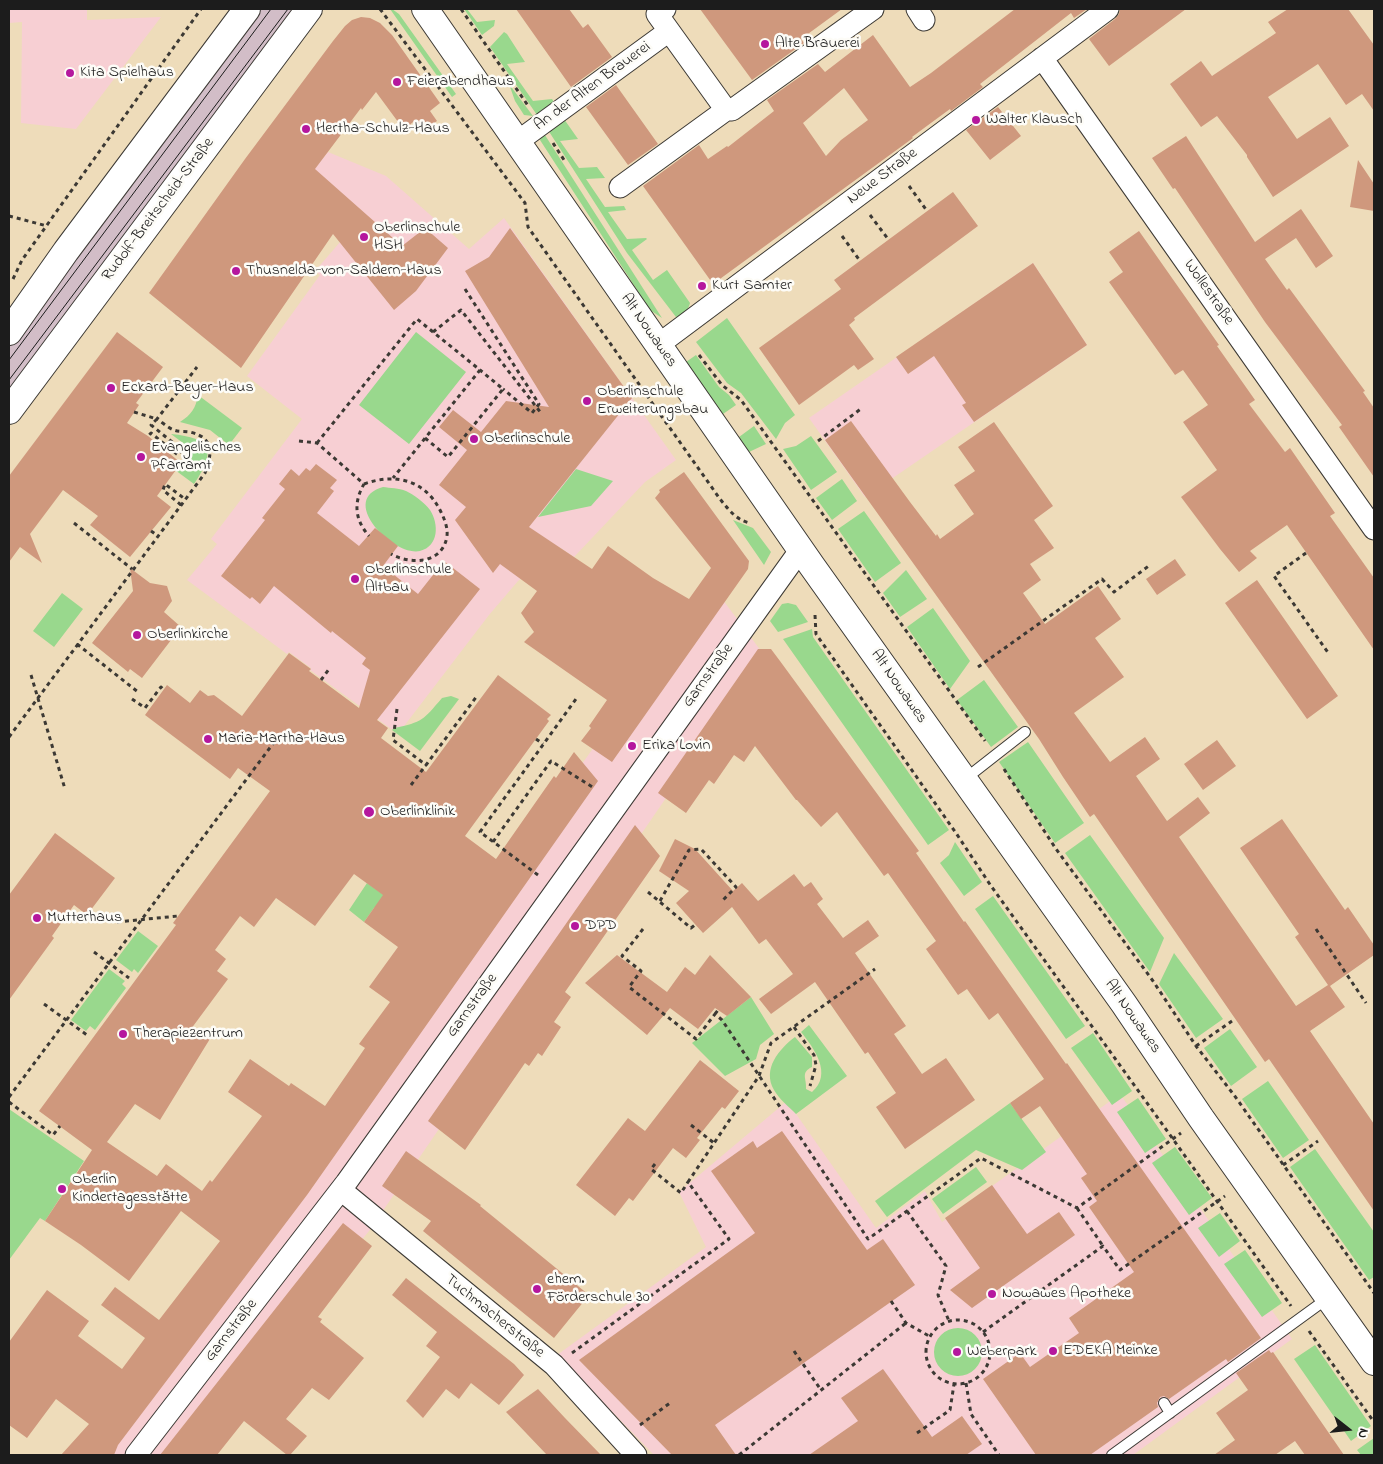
<!DOCTYPE html>
<html>
<head>
<meta charset="utf-8">
<style>
	body { margin:0 }
	#map { position:relative; width:1383px; height:1464px; overflow:hidden; background:#eedcba; font-family:"Indie Flower",sans-serif }
	canvas { display:block }
	.frame { position:absolute; inset:0; border:10px solid #1c1c1c; pointer-events:none }
	.north { position:absolute; left:1323px; top:1404px; width:50px; height:50px; -webkit-text-stroke:4px #fdfcf7; paint-order:stroke; rotate:106deg; font-size:14px; font-weight:700; line-height:20px; text-align:center; color:#1c1c1c }
	.north::after { content:''; display:block; margin:auto; width:18px; height:22px; background:#1c1c1c; clip-path:polygon(50% 0,100% 100%,50% 72%,0 100%) }
</style>
</head>
<body>
<div id="map">
<canvas width="1383" height="1464"></canvas>
<div class="frame"></div>
<div class="north">N</div>
</div>
<script>
const ctx = document.querySelector('canvas').getContext('2d');
ctx.lineJoin = 'round';
function paint(path, color) { ctx.fillStyle = color; ctx.fill(path, 'evenodd'); }
function strokePath(path, color, width, dash) { ctx.strokeStyle = color; ctx.lineWidth = width; ctx.lineCap = dash ? 'butt' : 'round'; ctx.setLineDash(dash || []); ctx.stroke(path); }
function label(font, color, halo, rows, align = 'center') {
  ctx.font = font + ' "Indie Flower",sans-serif'; ctx.lineWidth = 5; ctx.setLineDash([]); ctx.textBaseline = 'middle'; ctx.strokeStyle = halo; ctx.fillStyle = color; for (const [text, x, y, turn = 0] of rows) {
    ctx.save(); ctx.translate(x, y); ctx.rotate((+turn || 0) * Math.PI / 180); ctx.textAlign = isNaN(turn) ? turn : align; if (halo) ctx.strokeText(text, 0, 0); ctx.fillText(text, 0, 0); ctx.restore();
  }
}
paint(new Path2D(`
	M9 9H87V20L161 17 76 129 21 123 22 22 9 23Z
	M328 152 386 176 469 249 504 218 676 460 645 482 574 557 559 547 518 581 489 615 398 734 310 670 311 668 289 652 287 654 187 580 217 544 211 539 302 419 247 376 320 275 315 271 341 241 291 197Z
	M1033 263 1087 345 865 497 809 418Z
	M711 584 764 655 369 1231 186 1455H86Z
	M1120 1094 1292 1339 1133 1455H654L557 1355 706 1247 679 1192 787 1101 876 1228 925 1191 942 1222Z`), '#f7cfd3');
paint(new Path2D(`
	M260 9H292L281 29 9 391V345Z`), '#d2bdc7');
paint(new Path2D(`
	M390 9H392L399 14 456 94 452 97Z
	M464 9H467L477 22 495 20 494 26 482 35Z
	M504 32 507 34 525 62 507 64 533 101 552 99 554 102 553 104 537 115 490 47Z
	M509 84 533 116 524 115 515 101Z
	M564 119 578 139 560 141 579 168 597 167 605 178 586 179 605 207 624 206 626 210 608 212 627 239 646 238 647 239 632 250 653 280 667 270 690 303C688 311 684 315 676 317L627 253 548 130Z
	M543 132 662 318 650 310 540 140Z
	M727 318 795 415 785 423 776 439 741 393 727 383 696 342Z
	M416 332 466 372 409 444 359 405Z
	M696 355 719 387 729 395 736 405 723 414 686 362Z
	M198 395 242 428 229 445 210 430 180 422C191 415 196 408 198 395Z
	M754 426 766 444 749 452 739 437Z
	M171 434C212 438 217 450 194 484L175 470 191 449Z
	M811 436 837 472 811 490 783 449 796 446Z
	M576 469 613 481 591 506 538 517Z
	M842 479 857 501 832 520 816 498Z
	M383 487C390 488 399 488 406 491 413 494 425 503 430 510 439 524 439 546 420 551 394 557 337 500 383 487Z
	M864 511 901 563 875 582 838 529Z
	M733 520 753 528 771 552 764 565Z
	M906 570 927 599 900 617 883 593Z
	M62 593 83 609 54 647 33 631Z
	M788 603 796 605 808 622 778 632 770 621 782 604Z
	M933 608 970 661 950 689 907 627Z
	M812 629 813 637 949 830 928 845 783 639Z
	M984 680 1018 727 991 747 957 700Z
	M451 696 459 699 420 751 392 730 394 728C423 722 423 720 442 698Z
	M1028 742 1084 823 1055 843 999 762Z
	M1090 835 1164 938 1150 972 1065 853Z
	M955 842 982 882 964 896 940 863 949 855Z
	M367 883 391 900 374 908 364 922 349 910Z
	M993 896 1085 1026 1066 1039 975 909Z
	M138 931 158 946 138 973 134 969 132 972 116 960Z
	M1174 953 1223 1019 1196 1038 1159 984Z
	M109 969 125 981 122 984 126 988 95 1030 90 1026 86 1031 71 1020Z
	M751 997 774 1034 760 1045 756 1059 725 1076 692 1043Z
	M809 1025 847 1076 796 1114C789 1107 779 1099 774 1090 762 1069 779 1049 795 1037L812 1057V1067C800 1073 807 1078 806 1089L812 1092C833 1074 814 1048 801 1032Z
	M1230 1029 1257 1067 1231 1086 1204 1048Z
	M1093 1033 1132 1091 1112 1105 1071 1048Z
	M1268 1081 1309 1140 1283 1158 1242 1099Z
	M1138 1098 1166 1139 1145 1153 1117 1112Z
	M1010 1103 1046 1152 1022 1170 976 1150 887 1217 875 1201Z
	M9 1109 84 1161 45 1221 40 1218 9 1260Z
	M1175 1147 1212 1198 1189 1215 1152 1163Z
	M1315 1149 1374 1232V1277L1369 1280 1290 1167Z
	M976 1167 987 1182 943 1214 932 1199Z
	M1220 1213 1240 1241 1219 1257 1198 1228Z
	M1245 1250 1282 1303 1262 1317 1224 1264Z
	M934 1352a24 24 0 1 1 48 0a24 24 0 1 1-48 0Z
	M1315 1345 1371 1426 1351 1441 1294 1359Z
	M1374 1438V1455H1361L1357 1450Z`), '#99d88d');
paint(new Path2D(`
	M516 9H569L583 28 588 24 612 57 571 87Z
	M700 9H842L801 39 804 43 752 80Z
	M1015 9H1087L1074 18 1071 13 980 84 983 87 951 111 950 109 935 120 912 137 913 138 713 284 643 186 699 145 708 159 727 146 728 147 774 111 767 100 818 64 825 72 873 35 910 87 931 73ZM844 88 868 120 841 140 826 156 803 123Z
	M1120 9H1186L1109 66 1089 39 1115 19 1119 14Z
	M1288 9H1348L1374 45V111L1362 94 1346 105 1318 64 1268 97 1297 139 1330 117 1349 146 1273 197 1247 157V155L1217 116 1201 127 1170 84 1201 61 1212 76 1276 33 1268 22Z
	M361 17 370 18 380 23 392 35 440 103 430 111 437 121 421 132 413 122 404 130 376 92 362 110 361 108 315 169 402 246 425 228 448 248 416 291 394 310 333 234 241 368 149 293 245 159 333 41 345 26 352 20Z
	M616 85 658 144 628 165 586 107Z
	M998 107 1021 136 990 160 966 130Z
	M1186 136 1255 242 1301 209 1333 256 1316 268 1296 238 1265 259 1287 290 1289 288 1365 391 1363 392 1374 408V477L1339 427 1342 425 1265 322 1175 188 1173 189 1152 158Z
	M1358 160 1374 184V211L1350 207Z
	M953 192 978 226 854 318 855 320 849 325 874 359 858 370 854 365 799 405 759 348 841 289 834 280Z
	M510 228 632 398 529 527 592 569 608 546 653 578 689 599 711 568 655 498 660 492 659 490 684 472 749 561 748 569 612 762 581 741 591 728 589 726 607 700 524 642 534 632 521 613 537 591 500 564 493 573 455 520 466 507 439 485 467 450 439 427 453 410 481 432 506 401 549 407 465 271 489 257Z
	M1139 231 1219 345 1217 346 1255 400 1249 404 1285 452 1290 448 1335 513 1330 516 1374 578V650L1287 525 1250 551 1257 558 1239 572 1220 549 1181 497 1217 470 1183 422 1208 405 1183 370 1175 375 1109 282 1123 272 1109 252Z
	M1033 263 1087 345 974 422 962 405 966 403 934 356 908 374 896 357Z
	M117 332 163 367 136 403 139 405 127 423 148 436 181 463 157 496 171 507 130 557 90 525 98 516 63 490 30 534 42 563 20 547 9 562V476Z
	M851 421 910 502 936 536 937 534 940 539 974 514 954 485 975 471 958 447 994 422 1053 506 1034 520 1054 548 1030 564 1041 580 1023 593 1045 624 1098 586 1121 619 1095 638 1124 677 1074 713 1110 762 1145 737 1160 759 1136 776 1167 821 1198 797 1210 813 1179 837 1296 1006 1328 985 1295 937 1299 934 1240 848 1282 819 1345 910 1348 907 1374 945V955L1330 986 1345 1007 1310 1031 1374 1124V1211L1269 1059 1265 1062 1094 814 1090 817 1063 777 1039 739 825 440Z
	M316 464 337 480 330 488 334 491 317 513 359 546 375 528 398 546 383 566 418 594 444 561 480 589 377 720 388 728 381 738 426 772 498 675 551 715 547 719 549 721 465 836 496 859 554 776 556 778 574 752 598 781 307 1195 118 1445 114 1455H61L89 1424 56 1399 27 1438 9 1425V1342L41 1298 47 1290 89 1321 78 1336 122 1369 145 1338 101 1305 115 1287 159 1320 220 1241 181 1211 129 1281 81 1245 45 1221 92 1150 39 1111 176 925 173 923 270 791 238 768 230 779 145 715 167 685 190 703 200 690 208 696 214 695 242 716 289 653 311 669 309 671 359 708 370 670 362 664 366 658 332 631 331 633 274 586 260 604 252 597 250 599 221 576 265 520 262 518 285 489 279 484 291 469 299 476 306 468 310 471ZM354 874 383 895 364 922 398 947 369 987 390 1002 359 1044 365 1048 325 1106 291 1083 289 1086 250 1059 228 1092 262 1116 212 1182 210 1180 202 1191 166 1164 157 1176 107 1142 135 1104 160 1120 216 1029H191L228 979 217 971 226 959 215 950 240 916 254 927 276 898 315 926Z
	M1175 559 1186 575 1157 595 1146 579Z
	M130 568 150 583 167 586 172 601 164 612 181 627 142 678 130 669 128 672 92 643 133 591Z
	M1257 580 1338 696 1307 719 1225 603Z
	M758 649H771L780 661 919 851 916 853 964 922 965 921 1066 1064 1067 1063 1261 1338 1228 1362 1226 1359 1169 1399 1164 1396 1160 1397 1157 1403 1158 1407 1090 1455H1036L983 1379 1020 1353 1030 1367 1053 1351 1079 1333 1069 1318 1134 1272 1089 1207 1097 1201 1081 1178 1087 1174 1040 1106 1021 1119 1010 1103 1044 1079 998 1013 989 1020 967 989 958 995 926 949 936 941 888 873 884 876 837 812 821 827 797 800H796L755 746 744 762 734 755 714 784 709 780 686 813 658 793Z
	M1217 740 1236 766 1203 790 1184 764Z
	M635 825 660 856 565 992 571 997 554 1022 561 1027 542 1056 538 1053 529 1066 525 1063 465 1150 428 1121Z
	M55 833 115 878 87 915 74 905 52 936 54 938 9 1000V895Z
	M675 839 695 849 733 891 742 883 758 901 794 874 804 887 811 882 823 899 817 904 843 938 868 920 879 936 855 953 906 1026 894 1034 922 1074 946 1058 975 1100 905 1149 876 1107 896 1093 868 1052 865 1054 815 982 771 1014 759 999 793 974 766 939 759 944 732 907 703 933 676 903 689 891 659 871Z
	M617 955 667 992 685 967 695 975 710 955 751 997 727 1016 715 1008 698 1029 670 1008 647 1035 585 983Z
	M700 1060 739 1091 725 1109 722 1107 697 1138 700 1140 686 1158 673 1148 633 1201 629 1198 615 1216 576 1185 628 1118 645 1131Z
	M782 1131 867 1250 883 1239 915 1285 715 1425 736 1455H672L579 1360 755 1233 711 1171 753 1141 757 1148Z
	M406 1151 481 1205 480 1206 589 1295 554 1338 423 1231 431 1221 382 1186Z
	M992 1185 1027 1234 1059 1212 1075 1235 972 1308 950 1290 980 1268 945 1218Z
	M343 1223 372 1246 318 1317 322 1319 320 1322 364 1358 329 1400 312 1388 286 1419 307 1436 290 1455H287L244 1421 217 1455H160Z
	M406 1278 514 1364 524 1375 499 1405 471 1383 459 1399 446 1389 423 1418 406 1401 440 1357 426 1346 437 1332 392 1295Z
	M1269 1350 1271 1353 1273 1352 1344 1455H1305L1295 1441 1275 1455H1214L1235 1440 1216 1413 1248 1390 1236 1373Z
	M883 1369 932 1437 962 1416 982 1444 966 1455H809L858 1421 841 1398Z
	M538 1389 565 1418 601 1455H547L506 1412Z`), '#cf987d');
const service = new Path2D(`
	M965 779 1025 732
	M1164 1403 1170 1413
	M1112 1455 1328 1298`);
const minor = new Path2D(`
	M665 9 657 14 726 110
	M917 9 924 20
	M1042 58 1374 529
	M517 142 669 31
	M620 187 726 110H732L873 9
	M658 345 1108 9
	M341 1190 554 1365 636 1455
	M136 1455 346 1183 801 549`);
const tertiary = new Path2D(`
	M425 9 812 566 1124 1004 1201 1118 1374 1362
	M9 332 66 251 247 9
	M9 411 309 9`);
strokePath(service, '#3c3934', 12);
strokePath(minor, '#3c3934', 23);
strokePath(tertiary, '#3c3934', 28);
strokePath(new Path2D(`
	M380 9 525 203 528 227 720 499C729 510 736 520 750 523
	M461 9 529 107
	M553 143 566 163
	M909 186 927 211
	M870 215 888 239
	M9 216 47 226
	M842 236 860 261
	M13 279 22 260 201 9
	M465 289 539 404 532 413 503 389
	M433 332 461 310 541 413
	M699 355 722 385 741 400 985 741
	M134 412 157 419 151 425 182 450 178 455 151 433 148 436
	M425 438 448 457 503 389 480 370
	M299 441 317 443 364 484C353 503 355 520 369 536
	M818 441 862 408
	M317 443 417 319 480 370 393 478
	M364 484C394 473 424 479 440 510 444 518 448 527 447 536 443 564 411 565 391 554
	M181 505 163 490 165 484 185 499
	M74 523 132 569
	M151 531 158 536
	M1306 553 1274 576 1329 654
	M815 615 816 634 956 833 991 886 1173 1139 1291 1306
	M77 644 138 692
	M978 667 1102 579 1114 592 1150 565
	M31 675 65 789
	M321 680 329 669
	M132 699 145 708 161 687 164 690
	M397 709 393 740 426 765 477 696
	M9 737 205 473C212 454 215 438 190 432 185 431 179 432 174 430 168 428 162 422 157 419L197 367
	M536 739 543 744
	M1004 769 1056 849 1153 981 1196 1046 1234 1095 1374 1293
	M411 785 426 765
	M493 842 551 761 594 788
	M538 875 480 832 576 699
	M648 892 691 928 696 924
	M660 901 689 850 701 849 736 887 723 900 721 898
	M117 922 178 916
	M643 929 622 956 641 971 629 987 696 1039 715 1014 722 1020 868 1239 981 1158 1077 1208 1181 1133
	M1316 929 1366 1003
	M94 952 129 978
	M44 1004 87 1035
	M715 1014 718 1010
	M794 1027 814 1055 816 1065 810 1086
	M1196 1046 1232 1021
	M9 1097 278 737
	M9 1102 53 1135 60 1126
	M691 1125 714 1143
	M655 1164 651 1169 681 1193 688 1182
	M1283 1165 1318 1141
	M1077 1208 1103 1246
	M907 1211 946 1266 938 1295 949 1321
	M891 1301 906 1323 929 1336
	M926 1352a32 32 0 1 1 64 0a32 32 0 1 1-64 0Z
	M1309 1331 1374 1422
	M983 1332 1103 1246 1120 1270 1225 1196
	M794 1351 821 1390
	M572 1353 729 1239 688 1182 759 1076 771 1043 875 969
	M966 1383 971 1414 999 1455
	M640 1425 670 1403
	M917 1433 950 1410 954 1384
	M739 1455 906 1323`), '#3c3934', 3, [4, 4]);
strokePath(service, '#fff', 10);
strokePath(minor, '#fff', 21);
strokePath(tertiary, '#fff', 26);
strokePath(new Path2D(`
	M9 360 271 9
	M9 380 288 9`), '#1c1c1c', 1);
for (const [x, y, r, color] of [
	[765,44,5,"#b5179e"],
	[70,73,5,"#b5179e"],
	[397,82,5,"#b5179e"],
	[976,120,5,"#b5179e"],
	[306,129,5,"#b5179e"],
	[364,237,5,"#b5179e"],
	[236,271,5,"#b5179e"],
	[702,286,5,"#b5179e"],
	[111,388,5,"#b5179e"],
	[587,401,5,"#b5179e"],
	[474,439,5,"#b5179e"],
	[141,457,5,"#b5179e"],
	[355,579,5,"#b5179e"],
	[137,635,5,"#b5179e"],
	[208,739,5,"#b5179e"],
	[632,746,5,"#b5179e"],
	[369,812,6,"#b5179e"],
	[37,918,5,"#b5179e"],
	[575,926,5,"#b5179e"],
	[123,1034,5,"#b5179e"],
	[62,1189,5,"#b5179e"],
	[537,1289,5,"#b5179e"],
	[992,1294,5,"#b5179e"],
	[1053,1351,5,"#b5179e"],
	[957,1352,5,"#b5179e"]
]) { const dot = new Path2D(); dot.arc(x, y, r, 0, 2 * Math.PI); ctx.fillStyle = color; ctx.fill(dot); strokePath(dot, '#fdfcf7', 2); }
label('16px', '#1c1c1c', '#fdfcf7', [
	["Alte Brauerei",775,44],
	["Kita Spielhaus",80,73],
	["Feierabendhaus",407,82],
	["Walter Klausch",986,120],
	["Hertha-Schulz-Haus",316,129],
	["Oberlinschule",374,228],
	["HSH",374,246],
	["Thusnelda-von-Saldern-Haus",246,271],
	["Kurt Samter",712,286],
	["Eckard-Beyer-Haus",121,388],
	["Oberlinschule",597,392],
	["Erweiterungsbau",597,410],
	["Oberlinschule",484,439],
	["Evangelisches",151,448],
	["Pfarramt",151,466],
	["Oberlinschule",365,570],
	["Altbau",365,588],
	["Oberlinkirche",147,635],
	["Maria-Martha-Haus",218,739],
	["Erika Lovin",642,746],
	["Oberlinklinik",380,812],
	["Mutterhaus",47,918],
	["DPD",585,926],
	["Therapiezentrum",133,1034],
	["Oberlin",72,1180],
	["Kindertagesstätte",72,1198],
	["ehem.",547,1280],
	["Förderschule 30",547,1298],
	["Nowawes Apotheke",1002,1294],
	["EDEKA Meinke",1063,1351],
	["Weberpark",967,1352]
], 'left');
label('16px', '#1c1c1c', '#fdfcf7', [
	["An der Alten Brauerei",593,87,-36],
	["Neue Straße",883,177,-37],
	["Rudolf-Breitscheid-Straße",159,210,-53],
	["Wollestraße",1208,293,55],
	["Alt Nowawes",648,331,55],
	["Garnstraße",709,676,-54],
	["Alt Nowawes",898,687,55],
	["Garnstraße",473,1006,-54],
	["Alt Nowawes",1132,1017,55],
	["Tuchmacherstraße",494,1317,39],
	["Garnstraße",232,1331,-52]
]);
</script>
</body>
</html>
